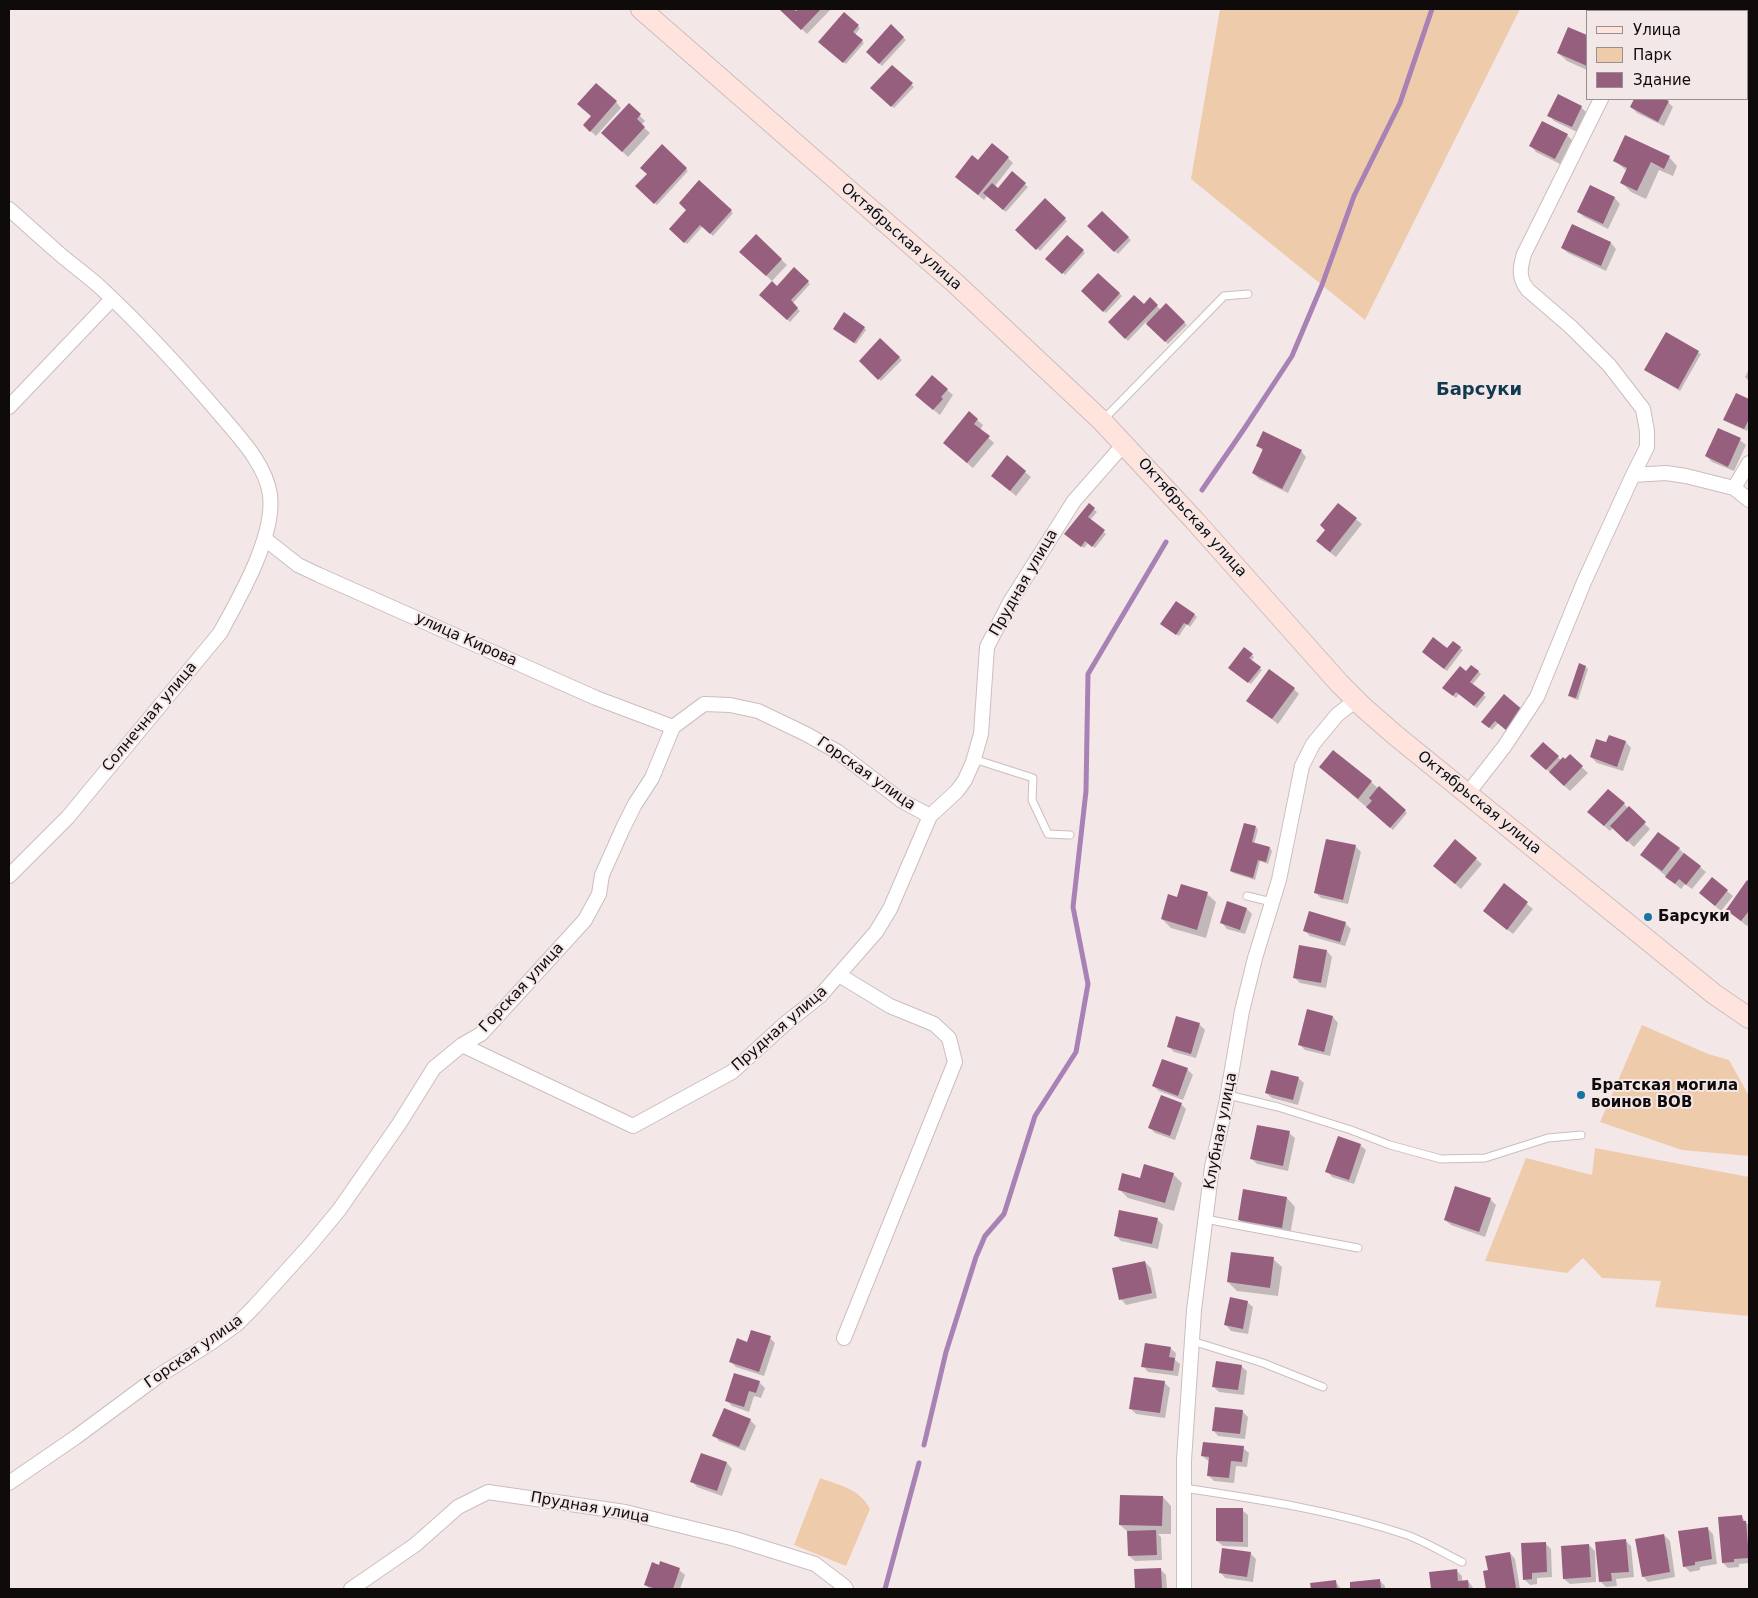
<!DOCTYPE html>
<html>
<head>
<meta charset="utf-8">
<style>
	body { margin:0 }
	#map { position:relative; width:1758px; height:1598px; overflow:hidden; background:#f4e7e8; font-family:"DejaVu Sans",sans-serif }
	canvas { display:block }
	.frame { position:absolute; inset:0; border:10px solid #0f0b0b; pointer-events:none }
	.legend { position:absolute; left:1586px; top:10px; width:162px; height:90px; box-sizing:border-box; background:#f4e7e8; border:1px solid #988f90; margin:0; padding:6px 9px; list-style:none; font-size:15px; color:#0f0b0b }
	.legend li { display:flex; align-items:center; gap:10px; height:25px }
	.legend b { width:25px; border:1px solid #988f90 }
</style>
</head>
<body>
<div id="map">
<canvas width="1758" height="1598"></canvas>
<div class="frame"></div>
<ul class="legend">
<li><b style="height:6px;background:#fee4dc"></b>Улица</li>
<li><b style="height:14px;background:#eeccab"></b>Парк</li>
<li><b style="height:14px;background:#975f7e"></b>Здание</li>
</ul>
</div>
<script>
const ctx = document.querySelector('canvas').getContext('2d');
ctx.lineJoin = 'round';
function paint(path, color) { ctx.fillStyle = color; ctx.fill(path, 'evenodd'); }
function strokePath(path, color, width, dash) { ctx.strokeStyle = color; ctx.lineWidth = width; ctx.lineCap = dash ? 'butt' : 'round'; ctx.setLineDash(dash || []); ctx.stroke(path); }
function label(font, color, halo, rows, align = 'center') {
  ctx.font = font + ' "DejaVu Sans",sans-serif'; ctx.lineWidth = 4; ctx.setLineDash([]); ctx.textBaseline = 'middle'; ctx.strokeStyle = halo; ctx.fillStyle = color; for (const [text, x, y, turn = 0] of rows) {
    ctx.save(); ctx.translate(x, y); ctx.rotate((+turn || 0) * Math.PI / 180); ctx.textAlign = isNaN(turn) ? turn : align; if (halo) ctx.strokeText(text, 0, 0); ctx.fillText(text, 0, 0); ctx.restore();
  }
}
paint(new Path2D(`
	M1220 9H1520L1365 320 1191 179Z
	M1642 1025 1708 1054 1729 1060 1749 1096V1156L1682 1150 1600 1122Z
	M1595 1148 1749 1177V1316L1655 1307 1661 1281 1602 1278 1583 1258 1567 1273 1485 1261 1526 1158 1592 1175Z
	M820 1478C841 1486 859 1488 870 1509L846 1566 794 1545Z`), '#eeccab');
paint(new Path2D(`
	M783 9H792L796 12 799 9H831L807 34 782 10Z
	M1686 9H1691L1697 11H1685Z
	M1726 9H1735L1734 11Z
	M844 14 860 28 855 35 864 43 846 64 820 42Z
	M891 26 906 40 882 66 867 52Z
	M1587 36V70L1567 61 1558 53Z
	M892 66 914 87 894 108 872 88Z
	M1635 99H1661L1668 102 1673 107 1664 126 1637 113 1631 107Z
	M616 102 621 108 596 136 584 125Z
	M629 105 645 121 641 125 650 133 628 157 603 133Z
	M1581 107 1586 112 1577 132 1554 121 1549 115Z
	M1567 135 1572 140 1560 164 1536 152 1531 146Z
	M662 146 688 171 657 205 637 186 648 174Z
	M1669 157 1677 166 1673 176 1659 170 1646 199 1631 192 1622 183 1627 171 1615 161Z
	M1008 158 1013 163 995 186 998 189 1012 173 1028 187 1006 212 987 196 984 200 962 182 979 161Z
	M699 182 733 213 713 236 703 226 687 244 671 229 688 210Z
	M1591 187 1615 198 1620 204 1608 229 1584 217 1579 212Z
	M1045 200 1067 221 1040 251 1017 230Z
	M1102 213 1131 240 1118 254 1089 226Z
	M1572 226 1611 243 1616 249 1606 271 1568 253 1562 248Z
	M756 236 787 265 772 281 741 252Z
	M1067 237 1085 253 1065 275 1047 258Z
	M794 269 810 284 792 304 800 311 790 322 761 295 777 288Z
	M1098 274 1122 296 1106 313 1083 291Z
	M1150 299 1161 310 1166 305 1187 325 1168 344 1146 322 1128 341 1110 322 1144 306Z
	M864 327 866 330 856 344 837 331Z
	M1666 334 1701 354 1680 391 1645 370Z
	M880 340 902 360 881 381 860 361Z
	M1749 369V381L1745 377Z
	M932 377 953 395 940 415 922 401Z
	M1736 394 1749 400V426L1747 431 1727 422Z
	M969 413 983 425 980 430 994 443 973 468 950 449Z
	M1740 440 1746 445 1734 471 1712 462 1706 456Z
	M1257 445 1301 451 1306 457 1288 493 1259 479 1253 473 1263 451Z
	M1025 472 1031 477 1016 496 998 481Z
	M1089 505 1097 512 1090 520 1106 534 1095 548 1088 543 1084 548 1068 536Z
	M1338 505 1362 524 1336 557 1323 547 1327 530Z
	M1195 615 1197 617 1190 627 1187 624 1179 636 1164 626Z
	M1460 648 1463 650 1447 671 1426 655Z
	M1252 655 1254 657 1251 661 1262 670 1251 684 1232 670Z
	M1472 666 1481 674 1472 685 1486 697 1477 708 1459 694 1456 698 1446 691 1467 673Z
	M1586 667 1588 669 1578 700 1572 698 1570 695Z
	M1294 689 1299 694 1278 724 1248 701Z
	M1504 696 1498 723 1492 730 1483 722Z
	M1610 737 1626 742 1631 748 1623 771 1597 763 1591 757 1607 744Z
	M1543 743 1561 760 1565 761 1570 756 1588 773 1570 791 1532 756Z
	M1320 767 1371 782 1407 813 1393 830Z
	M1624 804 1650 829 1634 847 1613 828 1610 831 1594 817Z
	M1256 827 1258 830 1254 844 1270 848 1272 851 1268 864 1260 861 1255 880 1233 873 1231 871Z
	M1355 846 1361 852 1348 904 1321 898 1315 892Z
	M1679 849 1706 872 1692 889 1685 884 1681 889 1647 860Z
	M1476 859 1482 864 1461 889 1440 871Z
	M1748 882 1749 883V923L1747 926 1727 910Z
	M1504 885 1533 909 1513 934 1490 916Z
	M1727 891 1733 896 1721 911 1706 898Z
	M1207 894 1216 902 1206 938 1171 928 1162 919 1178 898Z
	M1247 909 1252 914 1245 934 1227 929 1222 923Z
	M1345 923 1351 929 1345 946 1310 936 1304 930Z
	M1327 951 1332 957 1326 988 1300 983 1294 977Z
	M1333 1017 1338 1023 1330 1056 1305 1050 1299 1044Z
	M1199 1024 1205 1030 1196 1058 1174 1052 1168 1046Z
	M1187 1069 1193 1075 1183 1100 1159 1091 1153 1086Z
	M1298 1078 1304 1083 1298 1105 1272 1098 1266 1093Z
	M1181 1104 1186 1109 1175 1140 1155 1133 1150 1128Z
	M1289 1133 1295 1138 1288 1171 1257 1164 1252 1159Z
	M1360 1145 1366 1150 1354 1184 1332 1177 1327 1171Z
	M1173 1174 1182 1183 1174 1211 1128 1198 1119 1189 1141 1180Z
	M1287 1198 1295 1207 1290 1236 1248 1228 1239 1219Z
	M1490 1199 1496 1205 1485 1237 1451 1225 1445 1220Z
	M1157 1219 1163 1225 1158 1249 1121 1241 1115 1235Z
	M1273 1259 1282 1267 1278 1296 1237 1291 1228 1282Z
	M1145 1262 1151 1268 1157 1298 1126 1305 1121 1299Z
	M1247 1302 1253 1307 1248 1334 1231 1331 1226 1325Z
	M770 1338 775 1343 764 1376 736 1367 730 1361 748 1343Z
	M1170 1348 1176 1353 1175 1360 1180 1364 1178 1376 1148 1372 1143 1366Z
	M1241 1366 1247 1371 1244 1395 1219 1392 1214 1387Z
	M759 1382 765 1388 761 1398 754 1396 749 1412 732 1406 727 1401Z
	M1164 1382 1170 1388 1165 1418 1136 1414 1130 1408Z
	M1242 1411 1248 1417 1245 1439 1218 1436 1213 1430Z
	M750 1420 756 1426 745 1451 719 1441 714 1435Z
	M1243 1448 1249 1453 1247 1467 1236 1466 1234 1483 1214 1481 1208 1475 1210 1462 1202 1456Z
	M702 1454 727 1463 732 1469 722 1496 697 1487 692 1481Z
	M1163 1497 1171 1506V1534H1158L1161 1537 1162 1560 1135 1561 1129 1556 1128 1532 1120 1525Z
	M1242 1510 1248 1515V1547L1223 1546 1217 1541Z
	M1741 1516 1749 1526V1563L1739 1564V1567L1728 1568 1723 1563Z
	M1707 1528 1713 1534 1717 1564 1700 1567V1570L1690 1572 1684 1566Z
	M1664 1535 1670 1541 1675 1577 1648 1582 1643 1576Z
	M1626 1541 1631 1546 1634 1577 1616 1579 1617 1586 1606 1587 1600 1581Z
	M1545 1543 1551 1549 1552 1577 1537 1578V1584L1530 1585 1524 1579Z
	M1589 1545 1595 1551 1596 1582 1570 1584 1564 1579Z
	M1250 1553 1256 1559 1253 1582 1225 1578 1220 1572Z
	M1510 1553 1515 1559 1520 1589H1487L1484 1572 1489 1571Z
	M679 1570 685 1575 680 1589H650L645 1585Z
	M1161 1570 1166 1575 1167 1589H1136V1571Z
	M1456 1570 1462 1576V1582L1468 1581 1474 1589H1432L1431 1573Z
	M1379 1580 1385 1586V1589H1352L1351 1583Z
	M1335 1581 1341 1589H1312L1311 1585Z`), '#0003');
strokePath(new Path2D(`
	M1202 490 1244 429 1292 356 1322 285 1354 196 1400 103 1432 9
	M924 1445 946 1352 976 1257 985 1236 1004 1214 1035 1116 1076 1052 1088 984 1073 907 1086 791 1088 674 1166 542
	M885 1589 919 1463`), '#a882b4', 5);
paint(new Path2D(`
	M781 9H794L796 11 798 9H821L801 30 780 10Z
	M844 12 859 25 853 32 863 40 843 63 818 42Z
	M891 24 904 37 879 64 866 52Z
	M1568 27 1587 35V66L1557 53Z
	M892 65 913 83 891 107 870 88Z
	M596 83 617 101 590 132 583 125 591 116 577 104Z
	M1558 94 1582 106 1572 127 1547 116Z
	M1634 99H1664L1669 101 1658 122 1630 107Z
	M629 103 641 114 637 119 645 127 622 152 601 133Z
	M1542 121 1568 134 1555 159 1529 146Z
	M1625 135 1670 156 1664 169 1651 162 1637 191 1620 183 1627 168 1613 161Z
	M992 143 1009 157 978 195 955 177 972 155 978 160Z
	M662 144 687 168 654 204 635 186 647 174 640 168Z
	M1012 171 1026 183 1003 210 983 193 992 183 998 188Z
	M699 180 732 210 710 234 700 225 684 243 669 229 686 210 679 203Z
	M1590 185 1615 197 1603 224 1577 212Z
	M1045 198 1066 218 1036 250 1015 230Z
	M1102 211 1129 237 1114 252 1087 226Z
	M1572 224 1611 242 1601 266 1561 248Z
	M756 234 782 259 766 276 739 252Z
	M1067 235 1084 250 1062 274 1045 259Z
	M794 267 809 281 791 300 798 308 787 320 759 295 772 281 777 286Z
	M1098 273 1120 293 1103 312 1081 291Z
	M1134 295 1144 304 1150 297 1158 305 1125 339 1108 322Z
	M1166 303 1185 322 1165 342 1146 324Z
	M844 312 865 327 854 343 833 329Z
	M1666 332 1699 351 1678 389 1644 370Z
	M880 338 900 357 878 380 859 361Z
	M932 375 948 389 941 397 943 399 933 410 915 395Z
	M1736 393 1749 399V419L1744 429 1723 420Z
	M969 411 978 419 974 424 990 436 967 463 943 443Z
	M1718 428 1741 438 1728 467 1705 456Z
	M1263 431 1302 450 1282 489 1252 473 1263 449 1256 446Z
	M1007 455 1026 471 1010 491 991 476Z
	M1089 503 1095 508 1088 517 1105 530 1092 547 1085 541 1081 547 1064 534Z
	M1338 503 1357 518 1330 552 1316 541 1325 530 1320 525Z
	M1176 601 1195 614 1188 625 1184 623 1176 635 1160 624Z
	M1433 637 1447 648 1453 641 1461 647 1444 669 1422 652Z
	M1244 647 1253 654 1249 658 1261 667 1248 683 1228 668Z
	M1579 663 1586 666 1576 698 1568 696Z
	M1471 665 1479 671 1470 682 1485 693 1474 706 1456 692 1453 696 1442 688 1460 666 1466 671Z
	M1269 669 1295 688 1272 719 1246 701Z
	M1504 694 1524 711 1507 731 1495 721 1489 728 1481 722Z
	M1609 735 1626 741 1617 767 1590 757 1596 739 1606 742Z
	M1543 742 1559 756 1546 770 1530 756Z
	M1333 750 1372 781 1358 799 1319 767Z
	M1570 754 1583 766 1564 786 1549 772 1563 757 1565 759Z
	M1379 786 1406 810 1390 828 1366 807 1372 801 1369 798Z
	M1608 789 1625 803 1604 826 1587 812Z
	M1629 806 1646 822 1627 842 1610 826Z
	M1244 823 1256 826 1252 842 1270 847 1266 862 1258 860 1253 878 1230 871Z
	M1658 832 1680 848 1662 871 1640 855Z
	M1326 839 1356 845 1343 900 1314 893Z
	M1455 839 1477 858 1455 884 1433 866Z
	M1684 853 1701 866 1686 885 1679 879 1675 884 1665 877Z
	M1712 877 1728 890 1715 906 1699 893Z
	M1747 880 1749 882V913L1748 912 1741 921 1726 910Z
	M1504 883 1528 902 1507 930 1483 911Z
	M1181 884 1208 892 1197 930 1161 919 1168 894 1177 897Z
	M1227 901 1247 908 1240 930 1220 923Z
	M1309 911 1346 922 1340 942 1303 931Z
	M1299 945 1327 950 1321 983 1293 978Z
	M1307 1009 1333 1016 1324 1052 1298 1045Z
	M1176 1016 1200 1023 1191 1054 1167 1047Z
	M1162 1059 1188 1068 1178 1096 1152 1086Z
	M1271 1070 1299 1077 1293 1100 1265 1093Z
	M1161 1095 1182 1103 1170 1136 1148 1128Z
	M1257 1125 1290 1131 1283 1166 1250 1159Z
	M1338 1136 1361 1144 1349 1180 1325 1172Z
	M1144 1164 1174 1173 1165 1203 1118 1190 1122 1173 1140 1178Z
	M1455 1186 1491 1198 1479 1232 1444 1220Z
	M1243 1189 1287 1197 1282 1228 1238 1220Z
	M1119 1210 1158 1218 1152 1244 1114 1236Z
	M1231 1252 1274 1257 1270 1288 1227 1282Z
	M1145 1261 1152 1293 1119 1300 1112 1268Z
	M1230 1297 1248 1301 1243 1329 1224 1325Z
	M751 1330 771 1336 759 1372 729 1362 737 1338 747 1342Z
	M1145 1343 1171 1347 1169 1357 1175 1358 1173 1371 1141 1367Z
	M1216 1361 1242 1365 1238 1390 1212 1387Z
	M734 1373 760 1381 756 1393 749 1391 744 1407 725 1401Z
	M1134 1377 1165 1381 1160 1413 1129 1409Z
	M1215 1407 1243 1410 1240 1434 1212 1431Z
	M724 1408 751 1419 739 1447 712 1436Z
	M1203 1442 1244 1446 1242 1462 1231 1461 1229 1478 1207 1476 1209 1457 1201 1456Z
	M701 1453 727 1462 717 1491 690 1482Z
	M1120 1495 1163 1496 1162 1526 1119 1525Z
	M1216 1508H1243V1542L1216 1541Z
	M1742 1515 1743 1521H1746L1749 1558 1734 1559V1562L1722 1563 1718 1517Z
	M1708 1527 1712 1559 1695 1562V1565L1683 1567 1678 1531Z
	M1156 1530 1157 1555 1128 1556 1127 1531Z
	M1664 1534 1670 1572 1642 1577 1635 1539Z
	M1626 1539 1629 1572 1611 1573 1612 1581 1599 1582 1595 1542Z
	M1546 1542 1547 1572 1532 1573V1579L1523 1580 1521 1543Z
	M1589 1544 1591 1577 1563 1579 1561 1546Z
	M1222 1548 1251 1552 1247 1577 1219 1573Z
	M1510 1552 1516 1588 1486 1589 1483 1571 1488 1570 1485 1556Z
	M660 1561 680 1568 673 1589H656L644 1585 652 1562 659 1565Z
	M1161 1568 1162 1589H1135L1134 1569Z
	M1457 1569 1458 1581 1468 1580 1469 1589H1431L1429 1572Z
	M1380 1579 1381 1589H1350V1582Z
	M1336 1580 1337 1589H1311L1310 1583Z`), '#975f7e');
const service = new Path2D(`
	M1104 419 1224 296 1248 294
	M974 759 1033 778 1032 800 1048 834 1070 835
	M1247 896 1272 902
	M1228 1095 1278 1107 1351 1130 1390 1145 1441 1159 1485 1158 1548 1138 1581 1135
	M1205 1219 1358 1248
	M1192 1341 1263 1363 1323 1387
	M1184 1488C1257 1499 1332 1510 1404 1534 1423 1540 1443 1553 1462 1562`);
const minor = new Path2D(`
	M1643 11 1644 9
	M1601 99 1524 254C1520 268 1518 278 1528 290L1571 327 1609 365 1643 409 1647 431V447L1633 475
	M9 209C24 222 39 236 54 249 69 263 86 274 101 288 143 327 181 369 218 412 238 436 266 464 270 495 275 536 240 597 220 633L68 817 9 876
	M9 407 112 299
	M1734 488 1749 463
	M265 539 298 565 319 575 596 698 673 727
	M1468 793 1504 747 1537 697 1584 582 1633 475 1666 473 1686 476 1734 488 1749 500
	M839 975 890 1006 934 1024 949 1038 955 1062 844 1338
	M462 1045 633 1126 732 1072 786 1023 820 996 876 932 890 909 930 816 957 791 965 780 973 762 981 734 987 647 1010 602 1074 501 1124 444
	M9 1483 76 1437 157 1377 212 1342 237 1324 254 1307 310 1245 339 1210 399 1124 434 1068 462 1045 481 1034 585 920 599 894 602 875 623 828 635 804 652 778 673 727 704 704 730 705 758 711 806 734 838 752 902 801 930 816
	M351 1589 415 1545 458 1507 488 1492 625 1512 735 1539 815 1564 844 1586 846 1589
	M1184 1589V1460L1194 1310 1212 1167 1226 1104 1242 1011 1255 958 1279 880 1302 766 1313 744 1337 715 1356 700`);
const secondary = new Path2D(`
	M641 9 955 283 1102 421 1195 521 1339 683 1363 707 1395 735 1714 994 1749 1018`);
strokePath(service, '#cabebf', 9);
strokePath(minor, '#cabebf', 16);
strokePath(secondary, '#cabebf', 22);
strokePath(service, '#fff', 7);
strokePath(minor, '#fff', 14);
strokePath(secondary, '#fee4dc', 20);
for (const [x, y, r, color] of [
	[1648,917,5,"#1675a2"],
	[1581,1095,5,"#1675a2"]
]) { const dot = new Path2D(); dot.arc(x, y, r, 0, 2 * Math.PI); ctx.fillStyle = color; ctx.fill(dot); strokePath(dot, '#f4e7e8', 2); }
label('15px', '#0f0b0b', '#f4e7e8', [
	["Октябрьская улица",901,237,41],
	["Октябрьская улица",1192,518,48],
	["Прудная улица",1024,583,-60],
	["улица Кирова",466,640,24],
	["Солнечная улица",150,717,-50],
	["Горская улица",866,774,35],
	["Октябрьская улица",1479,803,39],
	["Горская улица",522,988,-47],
	["Прудная улица",780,1029,-41],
	["Клубная улица",1221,1131,-79],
	["Горская улица",194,1352,-35],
	["Прудная улица",590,1508,10]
]);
label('bold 15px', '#0f0b0b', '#f4e7e8', [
	["Барсуки",1658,917],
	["Братская могила",1591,1086],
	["воинов ВОВ",1591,1103]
], 'left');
label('bold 18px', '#103a50', '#f4e7e8', [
	["Барсуки",1479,390]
]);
</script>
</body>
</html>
